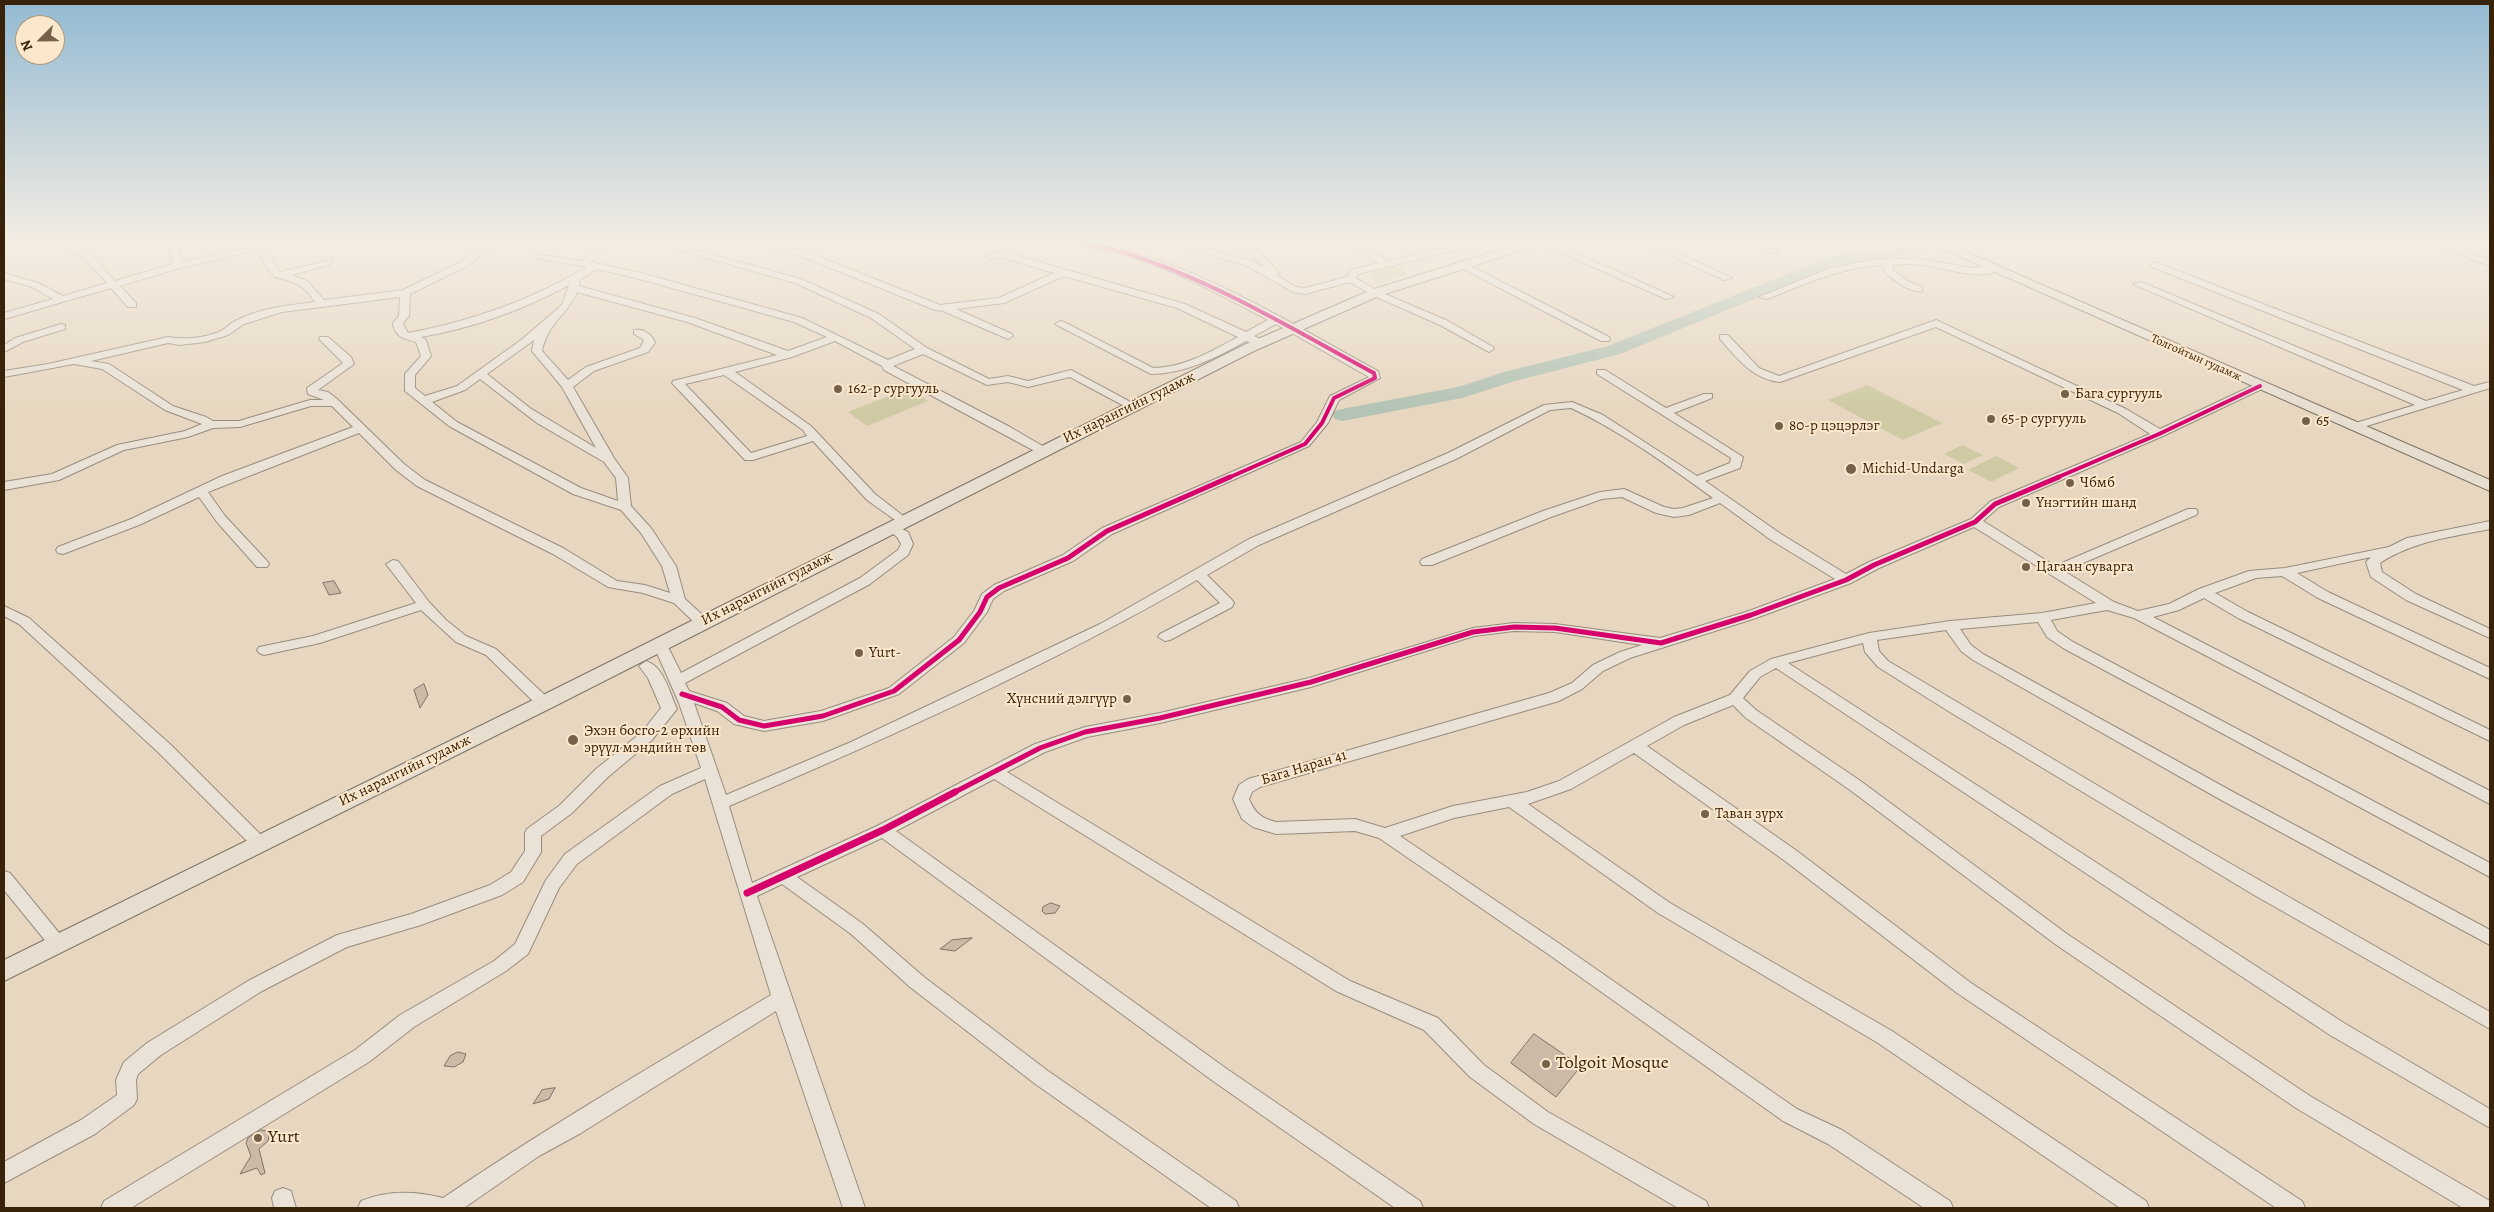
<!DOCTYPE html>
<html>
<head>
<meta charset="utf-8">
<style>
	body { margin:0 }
	#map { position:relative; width:2494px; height:1212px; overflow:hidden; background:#e7d7c1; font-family:Alegreya,serif }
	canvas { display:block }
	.frame { position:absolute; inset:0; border:5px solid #38220a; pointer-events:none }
	.north { position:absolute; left:15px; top:15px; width:50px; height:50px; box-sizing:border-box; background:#fae7cc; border:1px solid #ac987e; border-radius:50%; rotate:247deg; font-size:14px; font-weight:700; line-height:20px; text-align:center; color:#38220a }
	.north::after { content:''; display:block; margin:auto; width:18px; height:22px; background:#75614a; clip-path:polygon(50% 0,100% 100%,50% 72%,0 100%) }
</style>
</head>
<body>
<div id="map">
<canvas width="2494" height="1212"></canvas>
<div class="frame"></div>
<div class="north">N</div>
</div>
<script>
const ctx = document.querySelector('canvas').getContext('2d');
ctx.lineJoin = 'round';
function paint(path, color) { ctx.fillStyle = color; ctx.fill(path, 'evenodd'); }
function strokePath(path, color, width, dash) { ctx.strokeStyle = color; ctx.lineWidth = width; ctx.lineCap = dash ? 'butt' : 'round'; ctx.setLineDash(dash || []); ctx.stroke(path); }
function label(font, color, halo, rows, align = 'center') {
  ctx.font = font + ' Alegreya,serif'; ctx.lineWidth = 4; ctx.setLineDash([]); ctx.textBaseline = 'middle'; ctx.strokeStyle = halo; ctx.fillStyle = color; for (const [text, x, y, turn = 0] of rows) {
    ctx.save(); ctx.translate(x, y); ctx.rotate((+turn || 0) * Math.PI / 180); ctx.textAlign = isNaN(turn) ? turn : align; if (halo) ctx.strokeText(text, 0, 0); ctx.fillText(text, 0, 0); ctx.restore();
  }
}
paint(new Path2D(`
	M1394 266 1409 274 1379 283 1365 275Z
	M1867 385 1942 423 1903 440 1828 400Z
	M909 388 928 401 867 426 848 412Z
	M1962 445 1983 455 1964 464 1944 454Z
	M1996 456 2019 468 1991 482 1968 470Z`), '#cfcaa4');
paint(new Path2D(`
	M1940 240H1984L1976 245 1837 265 1620 354 1515 381 1462 398 1342 421 1335 419 1332 415 1335 411 1342 409 1458 387 1504 372 1608 346 1827 258 1869 249Z`), '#b3c3b4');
const building = new Path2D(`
	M334 581 341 593 329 595 323 583Z
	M424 684 428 695 420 708 414 690Z
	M1051 903 1060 906 1055 913 1045 914 1042 911 1043 907Z
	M972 938 955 951 940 949 952 940Z
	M1534 1034 1581 1066 1556 1097 1511 1063Z
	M458 1052 466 1054 463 1062 454 1067 444 1066 450 1056Z
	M555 1088 549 1099 533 1104 542 1090Z
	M261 1130 270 1131 268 1141 259 1149 265 1173 261 1175 257 1168 240 1174 251 1156 246 1143 248 1138Z`);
paint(building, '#cdb9a7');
strokePath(building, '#7e7365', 1);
const minor = new Path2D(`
	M60 240C82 240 101 266 115 281L173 264 168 240H178L182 262 259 245 267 240H279L267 248 273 262 280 272 331 260V264L292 275 307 281 324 300 403 290 461 262 490 240H501L467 266 410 294 409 316 403 323 408 333C472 321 531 300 587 267L535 258V254L582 261 607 240H617L591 262 641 273 802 318 888 360 915 349 871 318 795 283 644 240H659L801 279 879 314 927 348 989 379 1008 376 1028 381 1071 370 1138 406 1136 408H1128L1070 377 1028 387 1008 382 987 385 923 354 893 366 1010 427 1046 448 1048 451 1046 454 1042 455 884 370 882 366 835 341 792 357 735 372 811 426 875 494 906 518 908 521 906 524 902 525 867 500 813 441 753 460H745L672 383 673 381 777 355 687 322 577 292C566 317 548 322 542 351L568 380 586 367 640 348 644 340 634 334V330C643 328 653 335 655 343L648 352 594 371 573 387 614 458 628 478 631 506 651 528 676 566 685 599 707 619 709 622 707 625H697L674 603 643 593 608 587 553 554 417 486 396 470 359 433 208 492 225 516 267 561 269 564 267 567H257L217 522 199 497 139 525 63 554 58 553 56 550 58 547 131 519 222 476 353 427 332 406H311L240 427 213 428 188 437 124 450 59 480 4 490V482L52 474 117 445 185 431 202 424 165 410 102 369 74 364 4 377V371L48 364 168 337C185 340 205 338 221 331 226 328 231 323 237 320 261 308 289 305 315 302 304 285 293 281 275 277L263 262 259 250 180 268 120 286 136 303V307H128L111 288 4 319V313L53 299 32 287 4 279V273L38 283 63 296 107 283 83 257 65 247ZM597 269 636 278 794 322 827 337 788 351 695 318 579 286 580 280ZM569 285 562 305 521 340 457 386 425 396 415 388V375L431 356 426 340 421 337C473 328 523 310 569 285ZM400 297 399 316 393 323C395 337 404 339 416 342L421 356 405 374V391L449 426 573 494 621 510 641 533 662 566 670 593 645 585 617 581 563 548 425 480 404 464 337 399 328 392 318 390 354 364 351 357 328 337H320L319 339 343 363 307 388 308 394 324 400H310L239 421H213L206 417 173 406 109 364 91 361 168 343 180 345 205 342 228 335 244 324 282 312ZM534 340 532 351 562 387 596 448 530 408 487 374ZM724 375 803 430 807 436 751 453 685 384ZM480 379 537 423 604 462 616 478 618 501 581 488 457 422 432 402 465 390Z
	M746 240H761L812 254 940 305 999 298 1054 273 1001 257 990 259 985 256 1001 251 1185 304 1246 332 1268 320C1219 294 1167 266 1113 252 1100 249 1070 247 1061 240 1158 239 1293 325 1378 371L1380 378 1339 400 1328 423 1309 446 1112 534 1073 561 1004 591 993 599 987 612 964 643 899 694 823 721 764 731 734 724 717 711 694 703 726 795 851 742 1100 624 1249 539 1448 453 1544 405 1572 402 1603 415 1697 476 1730 463 1731 458 1597 374V370H1605L1666 408 1704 394H1712V398L1674 413 1743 457 1740 468 1705 481 1781 534 1846 574 1869 562 1971 519 1991 501 2150 434 2118 413 1936 327 1780 382C1752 379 1738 359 1720 339V335H1728L1759 368 1779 376 1936 320 2126 409 2160 429 2256 384H2264V388L2163 436 1999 507 1983 521 2055 566 2188 509H2196L2198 512 2196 515 2064 571 2114 602 2138 611 2169 604 2199 589 2249 571 2285 568 2389 547 2407 538 2490 521V529C2452 537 2413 541 2380 563L2382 572 2416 594 2490 629V638L2406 600 2371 577 2366 562 2371 557 2297 573 2328 592 2490 668V679L2318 598 2282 576 2256 578 2215 593 2248 612 2490 730V741L2238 618 2204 598 2179 610 2153 617 2490 791V804L2134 618 2107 610 2051 620 2057 631 2073 642 2490 863V877L2063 648 2047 637 2038 622 1960 629 1971 645 1983 654 2235 793 2490 930V945L2223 801 1973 660 1961 651 1946 630 1877 640 1879 651 1888 661 2191 841 2490 1012V1029L2254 895 1953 714 1878 667 1865 652 1863 643 1788 663 2344 1023 2490 1109V1128L2330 1035 1776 668 1760 677 1743 698 1756 710 1862 782 2067 934 2310 1096 2490 1201V1208H2463L2296 1108 2055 944 1850 790 1746 718 1733 705 1684 725 1647 746 1797 851 1971 983 2302 1201 2305 1208H2276L1957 993 1785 861 1634 753 1571 789 1528 804 1670 903 1892 1031 2146 1201 2149 1208H2120L1878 1043 1658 913 1509 807 1454 818 1400 836 1560 944 1797 1109 1842 1130 1950 1201 1953 1208H1924L1828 1144 1783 1121 1548 954 1379 838 1355 831 1276 834 1253 827 1242 819 1233 799 1239 785 1248 779 1549 693 1572 683 1593 665 1620 652 1642 645 1555 632 1514 631 1474 636 1311 687 1160 723 1087 737 1045 752 1007 772 1350 981 1438 1018 1484 1065 1548 1112 1706 1201 1709 1208H1678L1534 1124 1470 1077 1424 1030 1336 991 994 779 896 831 1227 1069 1420 1201 1423 1208H1395L1213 1081 882 838 797 877 863 924 924 977 1048 1071 1236 1201 1239 1208H1211L1034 1083 910 987 851 934 782 884 757 896 865 1208H843L776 1011 581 1133 539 1156 464 1208H358L361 1201C388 1190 416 1191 443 1198 549 1126 660 1061 771 995L705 779 672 794 577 864 559 888 528 954 506 971 414 1027 369 1062 131 1208H101L104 1201 355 1050 400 1015 494 961 515 944 546 880 565 854 660 786 701 768 679 703 653 644 655 641H665L681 673 860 578 898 550 901 544 897 537 885 527 891 523 908 532 913 544 908 555 870 584 685 683 689 691 727 703 744 716 764 721 821 711 889 688 954 637 974 611 982 594 994 585 1063 555 1102 528 1301 442 1317 422 1330 396 1369 377 1276 324 1254 336 1264 341V345H1256L1246 341C1217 357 1185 374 1151 374L1055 324 1060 321 1064 322 1153 368C1183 368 1212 351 1238 337L1177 308 1064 276 1004 303 956 309 1012 334 1013 336 1008 339 943 311 935 310 806 258ZM1571 408C1621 431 1667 465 1713 498L1683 508 1674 509 1664 507 1624 489 1600 492 1543 511 1422 559 1420 562 1422 565H1432L1551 517 1602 499 1622 497 1656 513 1674 517 1689 515 1720 503 1771 540 1835 579 1746 612 1660 638 1555 624 1514 623 1473 628 1309 678 1160 713 1085 727 1035 744 877 826 752 883 729 806C888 738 1047 667 1197 580L1220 603 1160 634 1158 637 1165 641 1170 640 1232 607 1234 603 1232 600 1207 575 1259 545 1456 459 1550 410ZM1974 527 2096 603 2042 613 1950 621 1869 633 1771 659 1750 671 1730 695 1674 717 1559 781 1527 792 1453 806 1385 828 1355 819 1276 822C1261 818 1255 813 1249 799L1252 792 1260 787 1559 701 1582 689 1603 671 1630 658 1756 618 1851 583 1879 568Z
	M841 240H854L855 241 850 244Z
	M1163 240H1178L1253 262 1265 268 1238 240H1248L1277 271 1279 273 1276 275 1296 287 1305 288 1347 277 1351 270 1379 263 1338 240H1350L1389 261C1432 250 1474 240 1519 240L1514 243 1457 250 1358 274 1356 278 1378 291 1448 321 1493 347 1494 349 1489 352 1440 325 1372 295 1350 282 1305 294 1293 292 1247 266Z
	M1538 240H1547L1674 297 1666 299 1539 243Z
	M1636 240H1649L1732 278 1724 280Z
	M1744 240H1757L1780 251 1772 253Z
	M2424 240H2437L2490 260V266Z
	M1916 258 1972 268 1995 266 2000 269C1983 283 1936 265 1916 264 1908 263 1900 265 1893 265V270L1908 281 1922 287V291C1909 293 1895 280 1885 273L1883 265C1842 267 1805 284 1767 299L1759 297 1828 269 1872 260Z
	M1461 261 1609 337 1610 339 1609 341H1601L1458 266V262Z
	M2155 262 2474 386 2490 382V388L2357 429H2349V425L2415 405 2133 284 2141 282 2426 401 2463 390 2152 267 2150 265Z
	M61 324 65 325V329L23 342 4 352V345L15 338Z
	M393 560 398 561 429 602 446 620 466 636 496 649 549 699 551 703 549 707H539L486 655 456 642 421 610 320 643 264 655 259 653 257 650 259 647 313 636 416 603 386 564Z
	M4 606 29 618 171 745 265 839 267 843 265 847 259 849 253 847 159 753 19 624 4 616Z
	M646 661C664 666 670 694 677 709L652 740 608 777 572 813 541 836V852L523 882 502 895 421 925 347 947 262 991 161 1055 138 1074 136 1080 137 1099 134 1105 95 1134 4 1183V1162L81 1120 117 1095 116 1080 124 1062 147 1043 248 981 337 935 411 914 490 885 511 872 525 851V833L527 829 560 805 596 769 642 732 661 708 648 678 639 666Z
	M4 871 10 873 64 939 67 944 64 949 58 951 52 949 4 890Z
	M283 1188 291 1191 296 1208H274L272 1198 275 1191Z`);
const major = new Path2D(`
	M1532 240H1550L1548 242 1379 296 1254 351 551 708 4 981V960L537 698 1244 345 1371 290Z
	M1923 240H1939L2490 480V491Z`);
strokePath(minor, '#988c7d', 2);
strokePath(major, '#7e7365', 2);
paint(minor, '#eae2d7');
paint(major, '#e7ded0');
strokePath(new Path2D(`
	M1066 240C1086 244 1106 247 1126 253 1214 281 1294 330 1374 373L1375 378 1334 398 1322 423 1305 444 1228 478
	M2056 478 2159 434 2260 386`), '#d6006c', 4);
strokePath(new Path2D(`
	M682 694 722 707 739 720 764 726 823 716 894 691 959 640 980 612 987 597 999 588 1068 558 1107 531 1230 477
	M953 793 1040 748 1085 732 1160 718 1311 682 1473 632 1514 627 1555 628 1661 643 1751 615 1846 580 1874 565 1975 522 1995 504 2059 477`), '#d6006c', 5);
strokePath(new Path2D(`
	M747 893 883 830 955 792`), '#d6006c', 7);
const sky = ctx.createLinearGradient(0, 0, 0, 410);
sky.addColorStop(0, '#93bad3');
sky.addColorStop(0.59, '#f4ede3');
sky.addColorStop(1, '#f4ede300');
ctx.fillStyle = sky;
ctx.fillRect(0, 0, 2494, 410);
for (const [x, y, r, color] of [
	[838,389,5,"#75614a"],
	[2065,394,5,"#75614a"],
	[1991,419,5,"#75614a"],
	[2306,421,5,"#75614a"],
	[1779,426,5,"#75614a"],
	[1851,469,6,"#75614a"],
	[2070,483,5,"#75614a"],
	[2026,503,5,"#75614a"],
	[2026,567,5,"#75614a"],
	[859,653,5,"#75614a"],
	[1127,699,5,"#75614a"],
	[573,740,6,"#75614a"],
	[1705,814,5,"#75614a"],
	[1546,1064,5,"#75614a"],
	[258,1138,5,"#75614a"]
]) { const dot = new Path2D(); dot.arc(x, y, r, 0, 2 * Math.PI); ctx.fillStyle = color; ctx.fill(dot); strokePath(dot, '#fae7cc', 2); }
label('12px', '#38220a', '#fae7cc', [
	["Толгойтын гудамж",2196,358,24]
]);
label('15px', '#38220a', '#fae7cc', [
	["162-р сургууль",848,389],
	["Бага сургууль",2075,394],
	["65-р сургууль",2001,419],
	["65",2316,421],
	["80-р цэцэрлэг",1789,426],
	["Michid-Undarga",1862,469],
	["Чбмб",2080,483],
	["Үнэгтийн шанд",2036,503],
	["Цагаан суварга",2036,567],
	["Yurt-",869,653],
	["Хүнсний дэлгүүр",1117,699,"right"],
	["Эхэн босго-2 өрхийн",584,731],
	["эрүүл мэндийн төв",584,748],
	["Таван зүрх",1715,814]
], 'left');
label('15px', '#38220a', '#fae7cc', [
	["Их нарангийн гудамж",1129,408,-26],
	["Их нарангийн гудамж",767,589,-27],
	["Бага Наран 41",1304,768,-17],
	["Их нарангийн гудамж",405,771,-26]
]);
label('18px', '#38220a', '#fae7cc', [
	["Tolgoit Mosque",1556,1064],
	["Yurt",268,1138]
], 'left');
</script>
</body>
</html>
